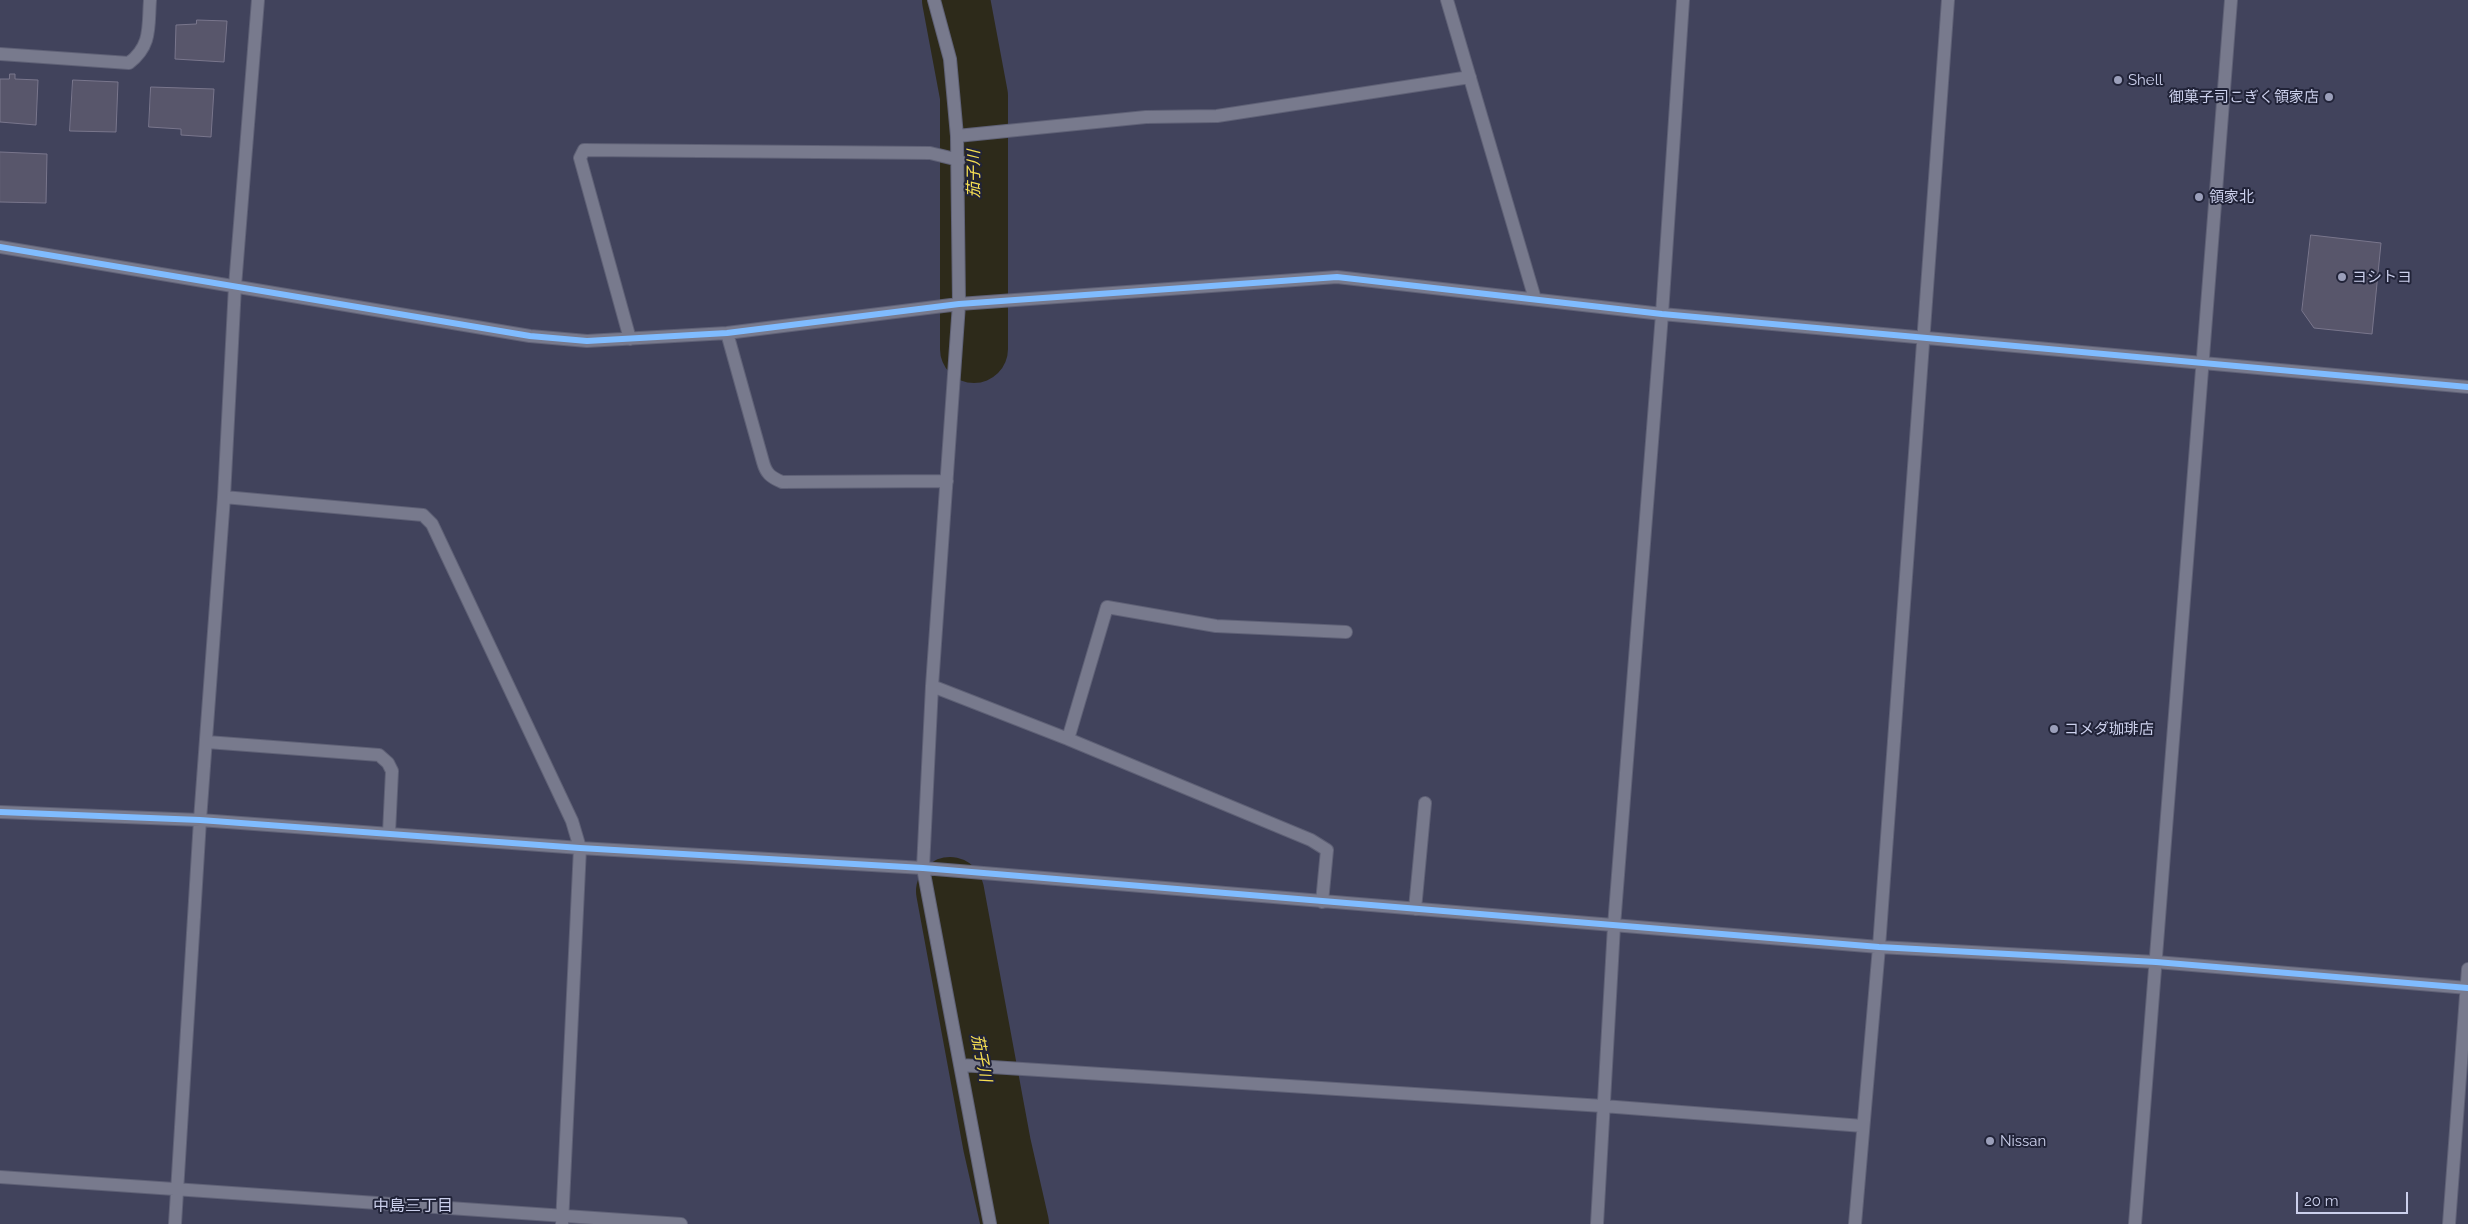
<!DOCTYPE html>
<html>
<head>
<meta charset="utf-8">
<style>
	body { margin:0 }
	#map { position:relative; width:2468px; height:1224px; overflow:hidden; background:#41435c; font-family:Raleway,sans-serif }
	canvas { display:block }
	.scale { position:absolute; left:2296px; top:1192px; width:112px; height:22px; box-sizing:border-box; border:2px solid #ccd0ec; border-top:0; padding-left:6px; font-size:15px; line-height:18px; white-space:nowrap; color:#ccd0ec; -webkit-text-stroke:4px #212338; paint-order:stroke }
</style>
</head>
<body>
<div id="map">
<canvas width="2468" height="1224"></canvas>
<div class="scale">20 m</div>
</div>
<script>
const ctx = document.querySelector('canvas').getContext('2d');
ctx.lineJoin = 'round';
function strokePath(path, color, width, dash) { ctx.strokeStyle = color; ctx.lineWidth = width; ctx.lineCap = dash ? 'butt' : 'round'; ctx.setLineDash(dash || []); ctx.stroke(path); }
function paint(path, color) { ctx.fillStyle = color; ctx.fill(path, 'evenodd'); }
function label(font, color, halo, rows, align = 'center') {
  ctx.font = font + ' Raleway,"Noto Sans JP",sans-serif'; ctx.lineWidth = 4; ctx.setLineDash([]); ctx.textBaseline = 'middle'; ctx.strokeStyle = halo; ctx.fillStyle = color; for (const [text, x, y, turn = 0] of rows) {
    ctx.save(); ctx.translate(x, y); ctx.rotate((+turn || 0) * Math.PI / 180); ctx.textAlign = isNaN(turn) ? turn : align; if (halo) ctx.strokeText(text, 0, 0); ctx.fillText(text, 0, 0); ctx.restore();
  }
}
strokePath(new Path2D(`
	M956 0 974 96V349
	M950 891 997 1145 1015 1224`), '#2d2a1a', 68);
const building = new Path2D(`
	M197 20 227 21 224 62 175 59 176 25 196 24Z
	M10 74H15V79L38 80 36 125 0 122V79H9Z
	M73 80 118 82 116 132 70 131Z
	M151 87 214 89 211 137 181 135V129L149 127Z
	M0 152 47 154 46 203 0 202Z
	M2311 235 2381 243 2372 334 2314 328 2302 311Z`);
paint(building, '#58566b');
strokePath(building, '#79768c', 1);
const minor = new Path2D(`
	M934 0 950 59 957 136 959 304 932 686 923 868 990 1224
	M1447 0 1535 299
	M0 54 129 63C152 45 148 27 150 0
	M957 136 1146 117 1217 116 1470 77
	M0 247 530 336 587 341 727 333 959 304 1337 277 1662 314 2468 387
	M727 333 763 462C766 473 770 477 782 482L947 481
	M630 339 580 158 584 150 930 153 959 160
	M224 497 423 515 432 524 572 821 580 848 562 1224
	M932 686 1068 739 1311 840 1327 850 1322 902
	M1068 739 1107 607 1216 626 1346 632
	M207 742 379 755 388 763 392 771 389 833
	M0 812 200 820 580 848 923 868 1879 947 2156 962 2468 988
	M1415 909 1425 803
	M960 1065 1603 1106 1863 1126
	M0 1177 681 1224
	M175 1224 200 820 224 497 235 286 258 0
	M1597 1224 1614 926 1662 314 1683 0
	M1855 1224 1879 947 1948 0
	M2449 1224 2468 969`);
const tertiary = new Path2D(`
	M2135 1224 2231 0`);
strokePath(minor, '#5f6176', 14);
strokePath(tertiary, '#5f6176', 14);
strokePath(minor, '#787a8d', 12);
strokePath(tertiary, '#787a8d', 12);
strokePath(new Path2D(`
	M0 247 530 336 587 341 727 333 959 304 1337 277 1662 314 2468 387
	M0 812 200 820 580 848 923 868 1879 947 2156 962 2468 988`), '#80bcff', 6);
for (const [x, y, r, color] of [
	[2118,80,5,"#9b9fba"],
	[2329,97,5,"#9b9fba"],
	[2199,197,5,"#9b9fba"],
	[2342,277,5,"#9b9fba"],
	[2054,729,5,"#9b9fba"],
	[1990,1141,5,"#9b9fba"]
]) { const dot = new Path2D(); dot.arc(x, y, r, 0, 2 * Math.PI); ctx.fillStyle = color; ctx.fill(dot); strokePath(dot, '#212338', 2); }
label('15px', '#ccd0ec', '#212338', [
	["Shell",2128,80],
	["御菓子司こぎく領家店",2319,97,"right"],
	["領家北",2209,197],
	["ヨシトヨ",2352,277],
	["コメダ珈琲店",2064,729],
	["Nissan",2000,1141]
], 'left');
label('italic 16px', '#f8e052', '#212338', [
	["茄子川",974,174,-90],
	["茄子川",981,1058,79]
]);
label('16px', '#ccd0ec', '#212338', [
	["中島三丁目",413,1206]
]);
</script>
</body>
</html>
